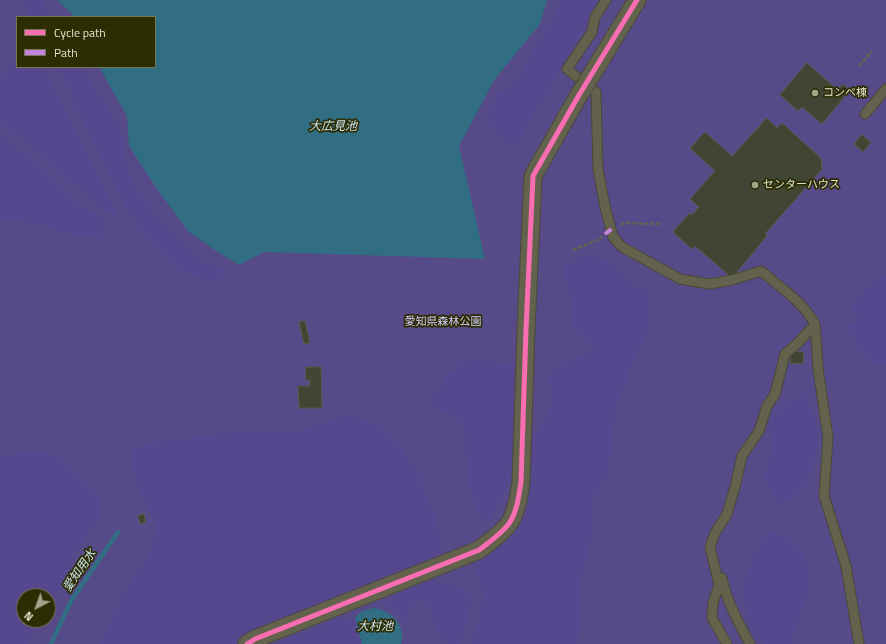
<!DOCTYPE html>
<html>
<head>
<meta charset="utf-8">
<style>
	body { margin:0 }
	#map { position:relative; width:886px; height:644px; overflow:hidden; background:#2e2e18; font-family:"Titillium Web",sans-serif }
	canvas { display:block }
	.legend { position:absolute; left:16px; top:16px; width:140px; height:52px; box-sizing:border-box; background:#2d2d04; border:1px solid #757654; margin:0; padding:5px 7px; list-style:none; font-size:12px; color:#e2e3cd }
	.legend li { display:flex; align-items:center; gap:8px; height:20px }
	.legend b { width:20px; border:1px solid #757654 }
	.north { position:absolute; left:16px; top:588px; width:40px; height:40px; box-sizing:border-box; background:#2d2d04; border:1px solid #757654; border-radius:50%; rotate:221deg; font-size:11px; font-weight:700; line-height:16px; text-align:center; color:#e2e3cd }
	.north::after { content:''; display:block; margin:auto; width:14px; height:18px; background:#a3a48e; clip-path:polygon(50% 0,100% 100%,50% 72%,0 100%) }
</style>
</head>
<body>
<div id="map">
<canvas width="886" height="644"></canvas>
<ul class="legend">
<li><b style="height:5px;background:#f96db3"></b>Cycle path</li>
<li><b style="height:5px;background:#c483df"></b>Path</li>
</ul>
<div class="north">N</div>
</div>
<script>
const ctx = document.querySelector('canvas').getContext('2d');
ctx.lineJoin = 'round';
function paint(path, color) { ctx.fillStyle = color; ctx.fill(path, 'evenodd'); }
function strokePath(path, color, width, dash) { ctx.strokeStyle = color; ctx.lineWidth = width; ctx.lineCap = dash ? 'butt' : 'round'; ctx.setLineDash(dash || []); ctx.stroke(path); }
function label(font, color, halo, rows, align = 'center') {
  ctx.font = font + ' "Titillium Web","Noto Sans JP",sans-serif'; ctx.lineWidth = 3.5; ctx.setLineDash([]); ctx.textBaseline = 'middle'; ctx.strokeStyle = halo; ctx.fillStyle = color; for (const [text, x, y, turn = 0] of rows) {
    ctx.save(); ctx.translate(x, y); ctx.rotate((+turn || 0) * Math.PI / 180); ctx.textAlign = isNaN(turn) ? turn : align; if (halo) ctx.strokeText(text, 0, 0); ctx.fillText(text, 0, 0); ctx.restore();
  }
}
paint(new Path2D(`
	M0 0H886V644H0ZM17 17H155V67H17ZM24 596H48V620H24Z`), '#564b88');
paint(new Path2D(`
	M25 0H42L50 17H27Z
	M561 0H598V3L514 149 491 129 488 113 497 94 511 86 524 70 530 55 540 38 550 27Z
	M17 59V67H39L43 70 60 98 116 211 115 217 104 210 0 120V79Z
	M55 67H80L120 125 126 160 135 187 150 209 190 251 203 262 225 270 223 277 217 280 208 281 184 273 155 246 126 208 106 169 62 75Z
	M0 131 73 200 105 221 101 237H87L61 233 43 225 0 219Z
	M582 256C613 256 608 263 628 280 634 285 642 289 649 293L650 325 637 352 615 411 609 473 594 498 592 538 581 580 578 644H471L478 623 483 597 475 562 498 542 530 443 544 423 551 408 552 394 546 375 594 349 588 340 572 325V302L564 279 565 266Z
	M886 276V363H874L853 338 848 327 858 320 850 308 866 287Z
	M469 359 521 365V388L513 470 500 506 486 524 478 510 472 495 467 474 465 437 458 418 433 405 431 397 442 386 448 374Z
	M804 395 816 419 818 446 810 474 794 497 778 506 764 477 772 452 769 424 789 400Z
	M350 414 377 424 402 448 416 470 437 521 441 543 439 559 245 638 236 644H100L121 596 143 564 158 529 138 488 133 471V449L149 443 239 431 303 430Z
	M29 452 57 455 97 496 103 512C93 527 82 541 74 557 65 574 58 591 48 607V596H24V620H40L27 644H0V455Z
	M771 532 785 536 802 553 810 573 807 595 795 631 793 644H765L750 627 745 606 743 586 753 556Z
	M428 580 460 587 473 598 460 644H448L436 631 430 606 422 600 411 606 409 623 387 603 388 597Z
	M355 617 362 644H273L333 621Z`), '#55488e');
paint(new Path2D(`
	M57 0H547L540 24 495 79 459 146 485 259 264 252 239 265 216 251 188 231 157 189 129 146 127 116 99 67H155V17H73L71 13Z
	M374 608C378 609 383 610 386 612 398 618 405 631 401 644H362L355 617 362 611Z`), '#316d83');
strokePath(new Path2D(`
	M51 644 71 601 118 532`), '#316d83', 4.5);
const building = new Path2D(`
	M807 63 838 90 843 84 850 90 822 124 802 107 798 111 780 95Z
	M767 118 777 128 782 123 821 158 822 169 765 234 767 236 732 278 695 246 692 249 674 233V230L690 213 692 215 699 207 690 199 715 171 690 148 705 132 732 156Z
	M862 135 871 142 863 152 854 144Z
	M305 321 310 343 304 344 299 322Z
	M792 351 804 352 803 364 790 363Z
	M306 367H321L322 408H299L298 386H310V380H306Z
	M144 514 146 522 140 524 138 516Z`);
paint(building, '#414534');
strokePath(building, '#585b4a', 1);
const lane = new Path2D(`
	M606 0 595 17 592 32 567 69 596 92 598 169 605 207 613 237 622 247 680 279 709 284 732 280 761 271C780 287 803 302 815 324
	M865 114 886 89
	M722 578C727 602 738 622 750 644
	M727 644 712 618 713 603 719 585 710 547 715 533 727 514 735 487 742 456 759 431 767 406 775 394 785 354 798 343 815 324 818 368 828 437 824 496 846 566 859 644`);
const street = new Path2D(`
	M597 66 637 0
	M247 644 255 639 479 550C489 542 503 533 510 522 517 511 519 495 521 482L526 330 533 176 579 95`);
strokePath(lane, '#494937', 11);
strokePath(street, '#494937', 19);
strokePath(new Path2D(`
	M859 66 872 51
	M621 225 624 223 661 224
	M573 250 600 239 602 237`), '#646450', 2.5, [4, 2]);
strokePath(lane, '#63634d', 9);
strokePath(street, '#63634d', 17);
const streetBridge = new Path2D(`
	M579 95 597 66`);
strokePath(streetBridge, '#494937', 19, []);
strokePath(streetBridge, '#63634d', 17);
strokePath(new Path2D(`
	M605 234 613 228`), '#c483df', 4, [8, 4]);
strokePath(new Path2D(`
	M247 644 255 639 479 550C489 542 503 533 510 522 517 511 519 495 521 482L526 330 533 176 579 95 637 0`), '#f96db3', 5);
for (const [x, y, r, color] of [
	[815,93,4,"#a3a48e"],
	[755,185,4,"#a3a48e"]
]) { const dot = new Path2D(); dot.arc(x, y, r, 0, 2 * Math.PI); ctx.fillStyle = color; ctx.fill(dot); strokePath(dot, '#2d2d04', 1.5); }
label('11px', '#e2e3cd', '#2d2d04', [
	["コンペ棟",823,93],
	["センターハウス",763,185]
], 'left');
label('11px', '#d1cdfc', '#2d2d04', [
	["愛知県森林公園",443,322]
]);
label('italic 12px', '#cde6f3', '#2d2d04', [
	["大広見池",333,127],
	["愛知用水",80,571,-56],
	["大村池",375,627]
]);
</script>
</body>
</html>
